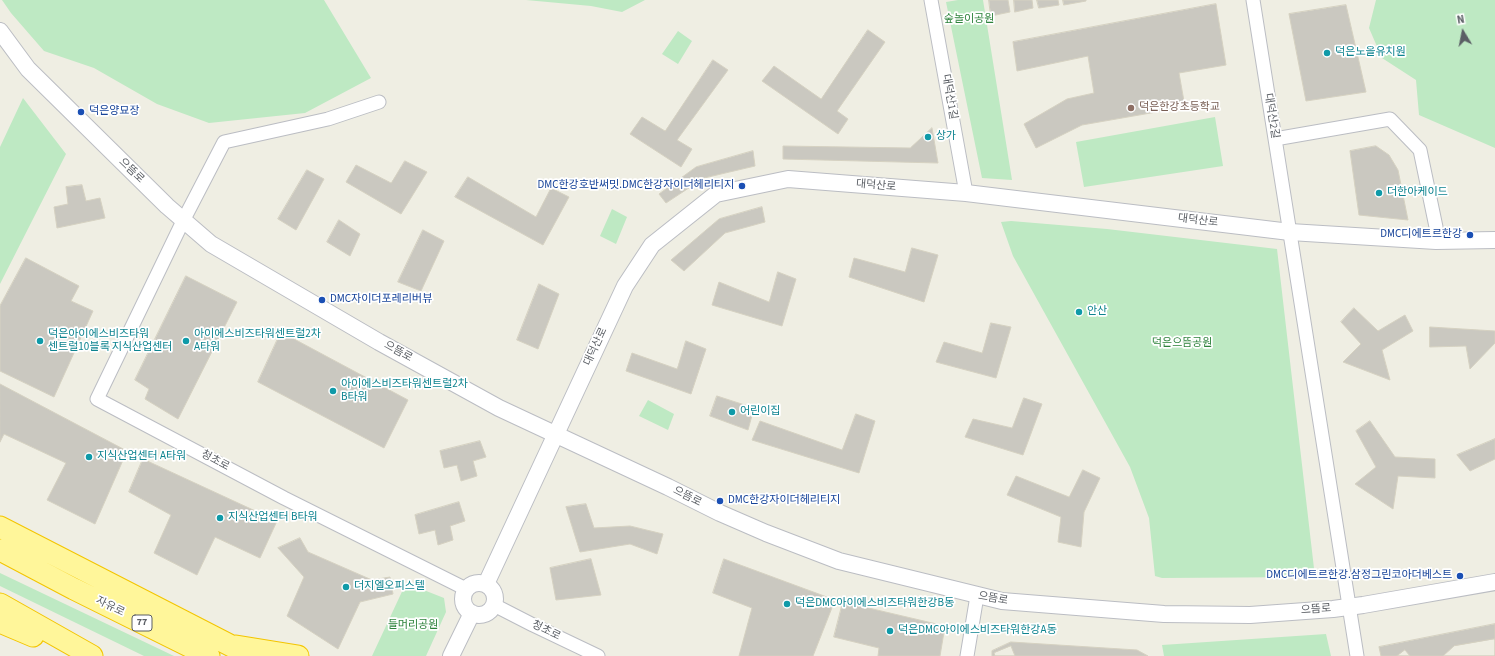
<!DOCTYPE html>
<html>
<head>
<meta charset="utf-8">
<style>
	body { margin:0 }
	#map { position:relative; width:1495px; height:656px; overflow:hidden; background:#efeee3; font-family:"Source Sans 3",sans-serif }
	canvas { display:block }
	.north { position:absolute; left:1443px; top:12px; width:40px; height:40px; -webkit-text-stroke:3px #fff; paint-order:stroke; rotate:350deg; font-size:11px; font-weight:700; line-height:16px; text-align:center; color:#5b5f65 }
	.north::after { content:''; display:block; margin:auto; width:14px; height:18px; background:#5b5f65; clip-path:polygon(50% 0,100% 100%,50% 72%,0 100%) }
</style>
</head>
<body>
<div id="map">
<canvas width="1495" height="656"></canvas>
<div class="north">N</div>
</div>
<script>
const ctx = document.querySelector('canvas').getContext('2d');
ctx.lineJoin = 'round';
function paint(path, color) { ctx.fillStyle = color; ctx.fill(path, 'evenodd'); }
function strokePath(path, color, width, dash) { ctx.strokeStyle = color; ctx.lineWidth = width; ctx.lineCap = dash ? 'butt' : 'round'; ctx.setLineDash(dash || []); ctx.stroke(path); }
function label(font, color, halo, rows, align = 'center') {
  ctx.font = font + ' "Source Sans 3","Noto Sans KR",sans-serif'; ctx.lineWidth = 3.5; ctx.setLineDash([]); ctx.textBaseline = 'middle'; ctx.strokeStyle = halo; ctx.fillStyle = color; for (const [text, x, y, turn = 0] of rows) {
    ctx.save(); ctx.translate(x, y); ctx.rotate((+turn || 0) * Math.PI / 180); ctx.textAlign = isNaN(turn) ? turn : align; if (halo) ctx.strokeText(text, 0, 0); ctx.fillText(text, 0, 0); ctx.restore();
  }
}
paint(new Path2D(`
	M2 0H324L371 78 305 113 209 123 157 104 94 68 44 51 11 13Z
	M526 0H645L622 12 591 6Z
	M958 0H983L1012 180 982 178 946 2Z
	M1376 0H1495V148L1419 115 1416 80 1382 58 1369 28Z
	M678 31 692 41 678 64 662 54Z
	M23 98 66 154 0 284V147Z
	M1215 117 1223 166 1084 187 1076 142Z
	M612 209 627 217 616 244 600 236Z
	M1011 221 1107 229 1277 249 1315 577 1162 578 1155 576 1149 518 1130 467 1013 256 1001 222Z
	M648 400 674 414 668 430 639 416Z
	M0 573 174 656H144L0 586Z
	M406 583 444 598 446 612 426 656H372Z
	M1326 634 1331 656H1164L1162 645Z`), '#bee9c3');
const building = new Path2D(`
	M989 0H1008L1010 12 991 16Z
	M1014 0H1032L1033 8 1015 12Z
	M1037 0H1058L1059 5 1039 8Z
	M1063 0H1086V1L1064 5Z
	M1216 4 1226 65 1179 73 1185 107 1082 125 1036 148 1024 124 1067 99 1094 93 1088 56 1017 71 1013 42Z
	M1346 5 1366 92 1306 101 1289 14Z
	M868 30 885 42 837 111 848 119 838 134 762 81 774 66 821 99Z
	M713 60 728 70 677 140 692 149 681 167 630 134 642 117 665 131Z
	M932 128 938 163 783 159V146L910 148Z
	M1376 146 1389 155 1398 170 1408 220 1359 215 1350 151Z
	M753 151 755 166 704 178 666 203 659 194 696 167Z
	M405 161 427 172 401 214 346 182 356 165 391 183Z
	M307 170 324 179 296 230 278 219Z
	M468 177 536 217 551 188 569 197 543 245 455 197Z
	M82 185 86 201 100 198 105 218 57 228 54 207 68 204 66 187Z
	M762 207 765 222 725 233 684 271 671 260 719 219Z
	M339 220 360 234 350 256 327 242Z
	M423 230 444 241 421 291 398 282Z
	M912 248 938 255 924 302 849 277 854 258 905 272Z
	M26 258 79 286 71 301 93 311 54 397 0 371V306Z
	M778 272 796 279 782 326 712 305 719 282 769 302Z
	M186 276 237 302 178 419 145 399 149 389 135 380Z
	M539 284 559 294 538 349 517 340Z
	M1354 308 1378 331 1405 315 1413 331 1382 350 1390 380 1343 362 1361 344 1341 322Z
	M991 323 1011 327 996 378 936 362 944 342 982 353Z
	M1430 327 1495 331V343L1470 369 1466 346 1430 347Z
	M281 332 408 400 384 448 258 382Z
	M686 341 706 349 691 394 626 371 632 353 677 369Z
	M0 384 127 451 95 524 47 500 66 463 4 434 0 442Z
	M717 396 754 408 748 430 710 416Z
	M1024 398 1042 404 1023 455 965 437 973 419 1012 428Z
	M856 414 875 421 859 473 752 440 760 421 842 450Z
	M1370 421 1395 457 1435 459V478L1398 476 1393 509 1355 484 1376 467 1356 431Z
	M1495 439V459L1470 471 1457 455Z
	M480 441 486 457 473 461 477 476 461 481 457 465 444 468 440 451Z
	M143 459 277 521 260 558 215 537 197 575 154 553 171 515 129 492Z
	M1083 470 1100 478 1084 512 1081 547 1058 542 1061 517 1007 495 1016 476 1069 497Z
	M459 502 465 521 450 526 453 540 438 545 435 530 419 534 415 515Z
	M586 504 594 528 630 526 663 534 657 554 630 544 580 552 566 507Z
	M300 538 308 552 372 580 390 577 393 594 360 602 338 649 287 616 304 577 278 548Z
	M591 559 601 595 556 600 550 568Z
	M724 559 835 600 813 656H739L752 608 713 593Z
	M843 602 945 626 940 656H878L879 648 834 637Z
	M1495 624V656H1381L1379 647Z
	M1495 639V656H1443L1454 646Z
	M1011 642 1137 650 1148 656H992V651Z
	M1011 646 1015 656H995L994 653Z
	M1405 650 1410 656H1397Z`);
paint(building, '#cac8c0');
strokePath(building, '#d5d1c1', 1);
const minor = new Path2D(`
	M931 0 966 193
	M1253 0 1357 656
	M379 102 328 119 224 142 183 221 97 399 284 498 466 589
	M1275 139 1390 119 1420 150 1436 227V241
	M494 605 533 625 598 656
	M967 656 977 596`);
const tertiary = new Path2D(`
	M0 31 28 69 167 206 211 244 379 342 499 408 668 487 720 513 766 533 839 561 1002 601 1164 614 1250 615 1333 609 1363 605 1495 582
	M463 599a16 16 0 1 1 32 0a16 16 0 1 1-32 0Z
	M486 584 625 286 652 245 716 194 788 179 966 193 1290 232 1436 241 1495 240
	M451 656 472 613`);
const trunk = new Path2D(`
	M0 527 251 656
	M0 550 74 589 209 656
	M0 604 92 656
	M0 622 33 636
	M236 646 298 656`);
strokePath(minor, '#bbbdc3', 15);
strokePath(tertiary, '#bbbdc3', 18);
strokePath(trunk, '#f3c500', 23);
strokePath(minor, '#fff', 13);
strokePath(tertiary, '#fff', 16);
strokePath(trunk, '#fff69a', 21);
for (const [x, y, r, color] of [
	[1327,53,4,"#0f9aa8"],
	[1131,108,4,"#8d6e63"],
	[81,112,4,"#1a4fb4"],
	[928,137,4,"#0f9aa8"],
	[742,186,4,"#1a4fb4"],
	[1379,193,4,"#0f9aa8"],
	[1470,235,4,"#1a4fb4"],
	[322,300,4,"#1a4fb4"],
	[1079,312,4,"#0f9aa8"],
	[40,341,4,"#0f9aa8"],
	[186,341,4,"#0f9aa8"],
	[333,391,4,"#0f9aa8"],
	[732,412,4,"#0f9aa8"],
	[89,457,4,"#0f9aa8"],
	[720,501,4,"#1a4fb4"],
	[220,518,4,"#0f9aa8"],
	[1460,576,4,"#1a4fb4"],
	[346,587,4,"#0f9aa8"],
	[787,604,4,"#0f9aa8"],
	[890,631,4,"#0f9aa8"]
]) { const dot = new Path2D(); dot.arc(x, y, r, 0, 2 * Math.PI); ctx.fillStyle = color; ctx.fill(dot); strokePath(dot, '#fff', 1.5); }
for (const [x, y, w] of [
	[142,623,20]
]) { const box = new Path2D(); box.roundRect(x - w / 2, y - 8, w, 16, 3); ctx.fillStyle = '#fff'; ctx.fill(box); strokePath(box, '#5b5f65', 1); }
label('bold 10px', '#5b5f65', null, [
	["77",142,623]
]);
label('11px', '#2d823b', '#fff', [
	["숲놀이공원",969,20],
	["덕은으뜸공원",1182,344],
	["들머리공원",413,626]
]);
label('11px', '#0d838f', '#fff', [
	["덕은노을유치원",1335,53],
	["상가",936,137],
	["더한아케이드",1387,193],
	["안산",1087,312],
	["덕은아이에스비즈타워",48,335],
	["센트럴10블록 지식산업센터",48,348],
	["아이에스비즈타워센트럴2차",194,335],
	["A타워",194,348],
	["아이에스비즈타워센트럴2차",341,385],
	["B타워",341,398],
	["어린이집",740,412],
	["지식산업센터 A타워",97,457],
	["지식산업센터 B타워",228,518],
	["더지엘오피스텔",354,587],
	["덕은DMC아이에스비즈타워한강B동",795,604],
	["덕은DMC아이에스비즈타워한강A동",898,631]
], 'left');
label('11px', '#5b5f65', '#fff', [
	["대덕산1길",949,97,80],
	["대덕산2길",1271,116,81],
	["으뜸로",131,171,44],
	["대덕산로",876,186,5],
	["대덕산로",1198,221,7],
	["대덕산로",596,347,-65],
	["으뜸로",398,352,29],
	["청초로",215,461,28],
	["으뜸로",687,497,27],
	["으뜸로",993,599,10],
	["자유로",110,607,26],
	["으뜸로",1316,610,-4],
	["청초로",546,631,26]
]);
label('11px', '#785e54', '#fff', [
	["덕은한강초등학교",1139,108]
], 'left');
label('11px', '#164399', '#fff', [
	["덕은양묘장",89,112],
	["DMC한강호반써밋.DMC한강자이더헤리티지",734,186,"right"],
	["DMC디에트르한강",1462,235,"right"],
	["DMC자이더포레리버뷰",330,300],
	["DMC한강자이더헤리티지",728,501],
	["DMC디에트르한강.삼정그린코아더베스트",1452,576,"right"]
], 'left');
</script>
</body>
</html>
